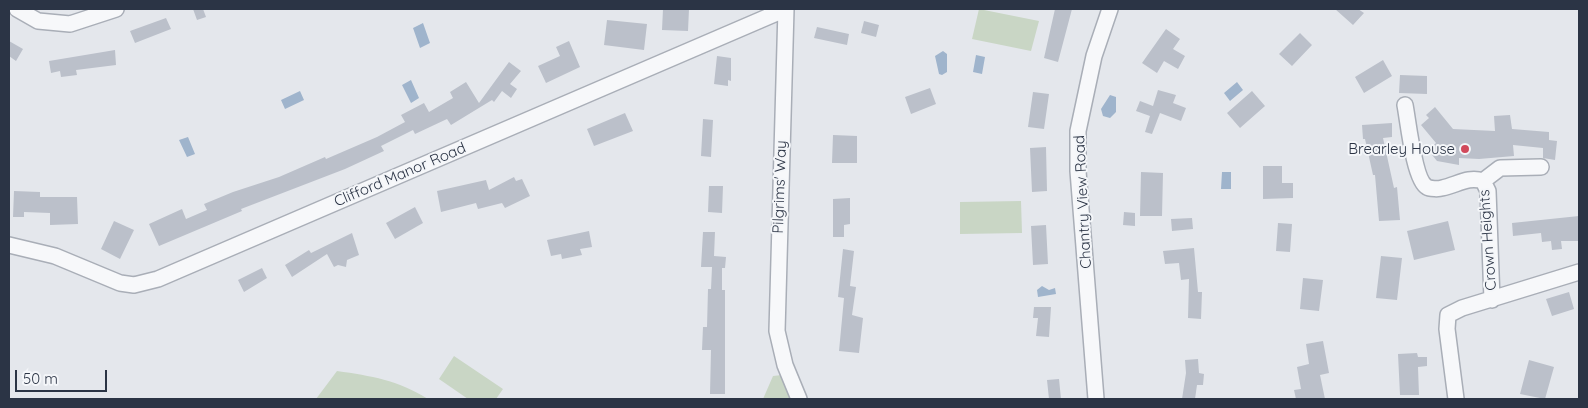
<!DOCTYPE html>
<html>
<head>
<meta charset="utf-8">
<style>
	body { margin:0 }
	#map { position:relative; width:1588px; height:408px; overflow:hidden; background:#e4e7ec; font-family:Quicksand,sans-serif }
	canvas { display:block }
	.frame { position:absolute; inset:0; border:10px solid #2b3445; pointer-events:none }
	.scale { position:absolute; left:15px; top:370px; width:92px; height:22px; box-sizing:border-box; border:2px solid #2b3445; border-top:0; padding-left:6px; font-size:15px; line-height:18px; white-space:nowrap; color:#2b3445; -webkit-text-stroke:4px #f4f6f9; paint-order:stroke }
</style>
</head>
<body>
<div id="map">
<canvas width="1588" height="408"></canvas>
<div class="frame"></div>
<div class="scale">50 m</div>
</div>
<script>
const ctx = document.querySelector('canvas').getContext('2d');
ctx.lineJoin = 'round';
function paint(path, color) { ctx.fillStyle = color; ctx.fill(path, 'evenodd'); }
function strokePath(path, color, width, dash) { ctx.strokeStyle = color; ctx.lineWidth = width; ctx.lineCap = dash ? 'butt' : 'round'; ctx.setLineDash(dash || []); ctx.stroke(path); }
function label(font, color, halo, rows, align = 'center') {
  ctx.font = font + ' Quicksand,sans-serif'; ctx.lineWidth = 4; ctx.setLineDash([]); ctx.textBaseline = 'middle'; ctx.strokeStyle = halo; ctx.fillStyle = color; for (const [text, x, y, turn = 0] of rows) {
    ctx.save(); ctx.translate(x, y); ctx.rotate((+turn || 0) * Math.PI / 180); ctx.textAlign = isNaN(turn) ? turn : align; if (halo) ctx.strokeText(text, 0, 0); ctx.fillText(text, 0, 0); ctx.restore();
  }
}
paint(new Path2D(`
	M979 9 1039 21 1031 51 972 39Z
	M1021 201 1022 233 960 234V202Z
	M454 356 503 389 496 399H468L439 379Z
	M337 371C372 376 397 380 428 399H316Z
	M782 375 791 399H763L773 376Z`), '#c9d6c5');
paint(new Path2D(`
	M423 23 430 43 420 48 413 28Z
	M943 51 947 54V72L942 75 939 74 935 56Z
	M976 55 985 57 982 74 973 72Z
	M411 80 419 98 411 103 402 85Z
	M1237 82 1243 90 1230 101 1224 93Z
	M300 91 304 100 285 109 281 100Z
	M1110 95 1116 97V112L1110 118 1103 116 1101 109Z
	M188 137 195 154 187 157 179 140Z
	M1222 172H1231V189H1221Z
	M1042 286 1049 290 1055 288 1056 294 1038 297 1037 290Z`), '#9fb4cc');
paint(new Path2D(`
	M193 9H203L206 17 197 20Z
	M663 9H689L688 31 662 30Z
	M1055 9H1072L1058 62 1044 58Z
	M1335 9H1358L1364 13 1353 25Z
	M166 18 171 29 135 43 130 31Z
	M607 20 647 24 644 50 604 45Z
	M864 21 879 25 876 37 861 33Z
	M817 27 849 34 847 45 814 38Z
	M1166 29 1180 39 1173 49 1185 56 1178 69 1164 61 1157 73 1142 63Z
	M1300 33 1312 45 1292 66 1279 54Z
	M9 41 23 49 16 61 9 56Z
	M569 41 580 67 546 83 538 66 560 56 556 47Z
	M115 50 116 65 76 70 77 75 61 77 60 71 51 73 49 61Z
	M717 56 731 58V81L728 80V86L714 84Z
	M1383 60 1392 76 1364 93 1355 77Z
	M509 62 521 71 510 84 517 89 511 98 502 91 494 102 492 100 451 125 447 119 415 134 413 130 381 146 384 151 345 169 241 209 242 211 159 246 149 224 182 209 186 219 207 210 204 204 233 192 279 177 325 157 326 159 377 137 405 122 401 115 424 103 429 112 453 98 450 92 466 82 479 103Z
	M1400 75 1427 76V94L1399 93Z
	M930 88 936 104 911 114 905 97Z
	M1158 90 1176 95 1173 103 1186 108 1181 121 1160 113 1152 134 1145 132 1150 116 1136 111 1140 101 1153 106Z
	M1252 91 1265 106 1240 128 1227 113Z
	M1033 92 1049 94 1044 129 1028 127Z
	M1435 107 1453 129 1495 131 1494 116 1510 115 1512 129 1549 132V140L1557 141 1555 160 1543 158V148L1513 145 1514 156 1479 159 1459 158V165L1437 161 1428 150 1436 143 1421 125 1429 118 1426 115Z
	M625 113 633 131 594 146 587 129Z
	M703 119 713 120 711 157 701 156Z
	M1392 123V137L1383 138 1394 188 1397 187 1400 220 1379 221 1375 175H1373L1365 139H1363L1362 125Z
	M833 135 857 136V163H832Z
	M1046 147 1047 191 1032 192 1030 148Z
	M1263 166H1282V183H1293V198L1263 199Z
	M1141 172 1163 173 1162 216H1140Z
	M514 177 516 181 522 179 530 196 505 208 502 203 478 209 476 203 441 212 437 191 486 180 489 190Z
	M709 186H723L722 213 708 212Z
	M14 191 40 192V197H77L78 224 50 225V213L24 212V217H13Z
	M850 198V224L844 225V237H833V199Z
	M415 207 423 223 395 239 386 223Z
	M1124 212 1135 213V226L1123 225Z
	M1579 216V241H1561L1562 249 1552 250 1551 241 1542 242 1541 233 1513 236 1512 223Z
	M1192 218 1193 229 1172 231 1171 219Z
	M114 221 134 230 120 259 101 249Z
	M1448 221 1455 250 1414 260 1407 231Z
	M1278 223 1292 224 1290 252 1276 251Z
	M1046 225 1048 264 1033 265 1031 226Z
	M589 231 592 247 580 249 582 255 562 259 561 254 551 256 547 240Z
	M703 232H715L714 256 726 257 725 268H722V290H725V394H710L711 350H702L703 327H707L708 289H711L712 267H701Z
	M352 233 359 255 347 260 346 267 338 265 334 267 327 254 292 277 285 265 309 250 311 253Z
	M1194 248 1198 292H1202L1201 319 1188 318 1189 279 1181 280 1179 263 1165 264 1163 251Z
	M843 249 854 251 850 286 856 287 852 315 863 318 859 353 839 351 844 298 838 297Z
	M1381 256 1402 258 1397 300 1376 298Z
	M262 268 267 278 244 292 238 280Z
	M1303 278 1323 280 1319 311 1300 309Z
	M1569 292 1574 309 1552 316 1546 299Z
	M1034 307H1051L1049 337 1036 336 1038 318H1033Z
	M1323 341 1329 373 1320 375 1325 399H1296L1294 390 1301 389 1297 367 1309 364 1306 344Z
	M1417 353 1418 357H1427V366L1418 367 1419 395H1400L1398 354Z
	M1198 359 1199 373 1204 374 1203 385H1197L1195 399H1182L1186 373 1185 360Z
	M1529 360 1554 367 1545 399 1520 394Z
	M1059 379 1061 399H1049L1047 380Z`), '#bbc0ca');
const minor = new Path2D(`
	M17 9 38 21 70 24 116 9
	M786 9 777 331 785 365 799 399
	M1405 105C1408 120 1414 180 1427 187 1430 189 1439 189 1442 188 1457 185 1468 176 1483 181L1488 191 1492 300
	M1483 181 1500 168 1541 167
	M9 245 55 256 120 283 134 285 158 279 786 9
	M1096 399 1078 171V131L1094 56 1110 9
	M1456 399 1447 329 1448 315 1462 308 1579 272`);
strokePath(minor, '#a9aeb7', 18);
strokePath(minor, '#f7f8fa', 15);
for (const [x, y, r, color] of [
	[1465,149,5,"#d1495b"]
]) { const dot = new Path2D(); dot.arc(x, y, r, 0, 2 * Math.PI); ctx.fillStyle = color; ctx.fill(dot); strokePath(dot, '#f4f6f9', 2); }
label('15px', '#2b3445', '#f4f6f9', [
	["Brearley House",1455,149]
], 'right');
label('15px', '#2b3445', '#f4f6f9', [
	["Clifford Manor Road",400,175,-23],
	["Pilgrims' Way",780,187,-88],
	["Chantry View Road",1083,202,-93],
	["Crown Heights",1488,240,-94]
]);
</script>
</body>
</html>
